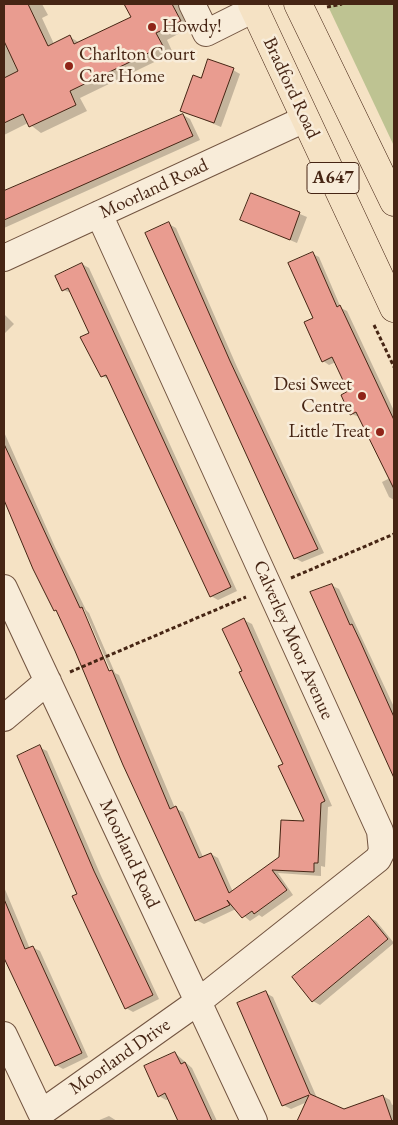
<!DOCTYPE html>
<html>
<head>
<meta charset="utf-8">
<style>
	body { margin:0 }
	#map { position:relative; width:398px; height:1125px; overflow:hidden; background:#f5e2c4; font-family:"EB Garamond",serif }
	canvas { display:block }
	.frame { position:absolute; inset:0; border:5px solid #462514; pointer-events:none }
</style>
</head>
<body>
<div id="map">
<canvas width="398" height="1125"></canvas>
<div class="frame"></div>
</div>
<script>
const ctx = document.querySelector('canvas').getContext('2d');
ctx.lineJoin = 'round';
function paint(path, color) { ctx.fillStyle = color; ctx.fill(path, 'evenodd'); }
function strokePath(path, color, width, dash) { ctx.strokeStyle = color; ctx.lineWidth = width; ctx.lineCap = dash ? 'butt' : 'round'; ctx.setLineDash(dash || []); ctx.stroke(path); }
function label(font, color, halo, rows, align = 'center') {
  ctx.font = font + ' "EB Garamond",serif'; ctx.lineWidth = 5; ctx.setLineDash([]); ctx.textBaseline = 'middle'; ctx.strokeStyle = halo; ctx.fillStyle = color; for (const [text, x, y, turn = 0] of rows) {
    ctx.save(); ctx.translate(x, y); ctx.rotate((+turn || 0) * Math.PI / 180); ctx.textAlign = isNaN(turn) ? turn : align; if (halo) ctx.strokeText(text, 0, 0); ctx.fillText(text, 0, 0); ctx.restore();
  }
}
paint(new Path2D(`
	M327 4H394V146Z`), '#bec392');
paint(new Path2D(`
	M4 4H42L48 15 42 18 54 44 70 37 80 43 132 17 125 4H180L191 27 167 40 173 53 80 98 87 111 41 133 28 123 4 135Z
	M233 70 240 74 221 127 181 110 202 79Z
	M183 115 190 119 200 140 4 228V191Z
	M252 194 307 217 297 243 242 220Z
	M169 224 176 228 237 367 324 553 302 562 295 558Z
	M313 254 319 257 341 308 347 311 394 411V500L389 497 382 482 390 478 360 417 351 414 350 391 336 362 329 365 323 361 314 319Z
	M82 264 89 268 237 591 218 600 211 596 110 380 102 376 91 333 72 293 63 290Z
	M4 314 14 324 4 334Z
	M4 432 55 547 86 610 89 613 115 673 119 675 175 808 183 812 203 857 211 854 218 858 233 892 281 857 306 822 285 765 244 671V620L252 624 332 806 328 807 325 867 321 866V876L278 873 293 895 262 917 259 915 250 921 236 909 204 924 196 920 59 613 55 610 4 499ZM82 609H84L113 676 111 677Z
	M331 585 339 589 394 707V769L391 767Z
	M39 747 47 751 101 876 159 999 133 1012 126 1008Z
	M4 887 30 949 32 947 40 951 88 1057 63 1069 56 1065 4 954Z
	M369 917 376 921 394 943 320 1005 313 1001Z
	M266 993 273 997 317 1098 344 1111 383 1096 390 1100 392 1105 394 1104V1121H365L364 1117 362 1121H298L307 1102 291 1109 283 1105Z
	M175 1053 192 1068 217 1121H181L169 1099 166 1100 159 1096Z
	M109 1116 117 1121H97Z`), '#0003');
const building = new Path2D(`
	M4 4H28L48 46 70 35 74 44 131 17 124 4H172L181 21 156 33 163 46 70 91 76 105 29 127 23 114 4 123V78L18 71 4 41Z
	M208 59 234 68 214 123 180 111 193 75 201 78Z
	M183 114 193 136 4 220V191Z
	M251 193 300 212 290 240 240 220Z
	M169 222 230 361 318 549 294 559 145 233Z
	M313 252 337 307 340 305 394 420V489L356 412 350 415 341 395 348 391 332 357 322 362 304 322 313 318 288 263Z
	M82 263 231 587 210 597 106 375 101 377 80 337 89 333 68 288 62 291 55 276Z
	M4 444 80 608 82 607 109 671 112 670 170 809 176 806 199 858 211 853 229 893 279 857 281 820 304 821 278 766 283 764 239 672 242 671 222 629 244 618 325 801 321 803 318 863H314V872L272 870 287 890 254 914 252 911 242 918 227 900 230 905 195 921 123 765 75 651 56 610 54 611 33 569 4 500Z
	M332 584 350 625 352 624 361 643 394 717V778L310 592Z
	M40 745 94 871 153 995 125 1009 72 896 77 894 17 756Z
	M4 899 25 949 33 946 82 1053 55 1066 4 958Z
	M369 916 388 939 312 1002 292 977Z
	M266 991 310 1094 344 1109 383 1095 392 1121H297L309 1095 282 1106 237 1003Z
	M175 1052 181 1064 185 1062 212 1121H178L165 1093 158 1097 144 1066Z`);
paint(building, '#e99c90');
strokePath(building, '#462514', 1);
const minor = new Path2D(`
	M192 4 206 33 254 9
	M4 258 305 119
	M4 588 254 1121
	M4 718 48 681
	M4 1035 41 1113 199 1001 378 859 382 851 380 831 99 214`);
const highway = new Path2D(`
	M252 4 394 308
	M298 4 394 202`);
strokePath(minor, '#725440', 28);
strokePath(highway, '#462514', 29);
strokePath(new Path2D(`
	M327 7 342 4
	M374 325 394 367
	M291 578 394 534
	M70 672 246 597`), '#462514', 3, [4, 2.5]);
strokePath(minor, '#f8ecd9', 26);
strokePath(highway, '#f5e2c4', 28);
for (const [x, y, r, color] of [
	[152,27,5,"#8f2418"],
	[69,66,5,"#8f2418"],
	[362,396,5,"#8f2418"],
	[380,432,5,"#8f2418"]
]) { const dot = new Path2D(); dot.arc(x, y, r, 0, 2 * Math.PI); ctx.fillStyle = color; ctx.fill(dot); strokePath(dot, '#f8ecd9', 2); }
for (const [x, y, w] of [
	[333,178,52]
]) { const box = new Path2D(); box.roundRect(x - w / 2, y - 15.5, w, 31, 4); ctx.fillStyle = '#f8ecd9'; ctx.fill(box); strokePath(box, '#462514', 1); }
label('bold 18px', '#462514', null, [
	["A647",333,178]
]);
label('19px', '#462514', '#f8ecd9', [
	["Howdy!",162,27],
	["Charlton Court",79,55],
	["Care Home",79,77],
	["Desi Sweet",352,385,"right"],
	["Centre",352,407,"right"],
	["Little Treat",370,432,"right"]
], 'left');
label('19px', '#462514', '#f8ecd9', [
	["Bradford Road",291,88,65],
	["Moorland Road",154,189,-25],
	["Calverley Moor Avenue",293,640,66],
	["Moorland Road",129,854,65],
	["Moorland Drive",120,1057,-35]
]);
</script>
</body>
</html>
